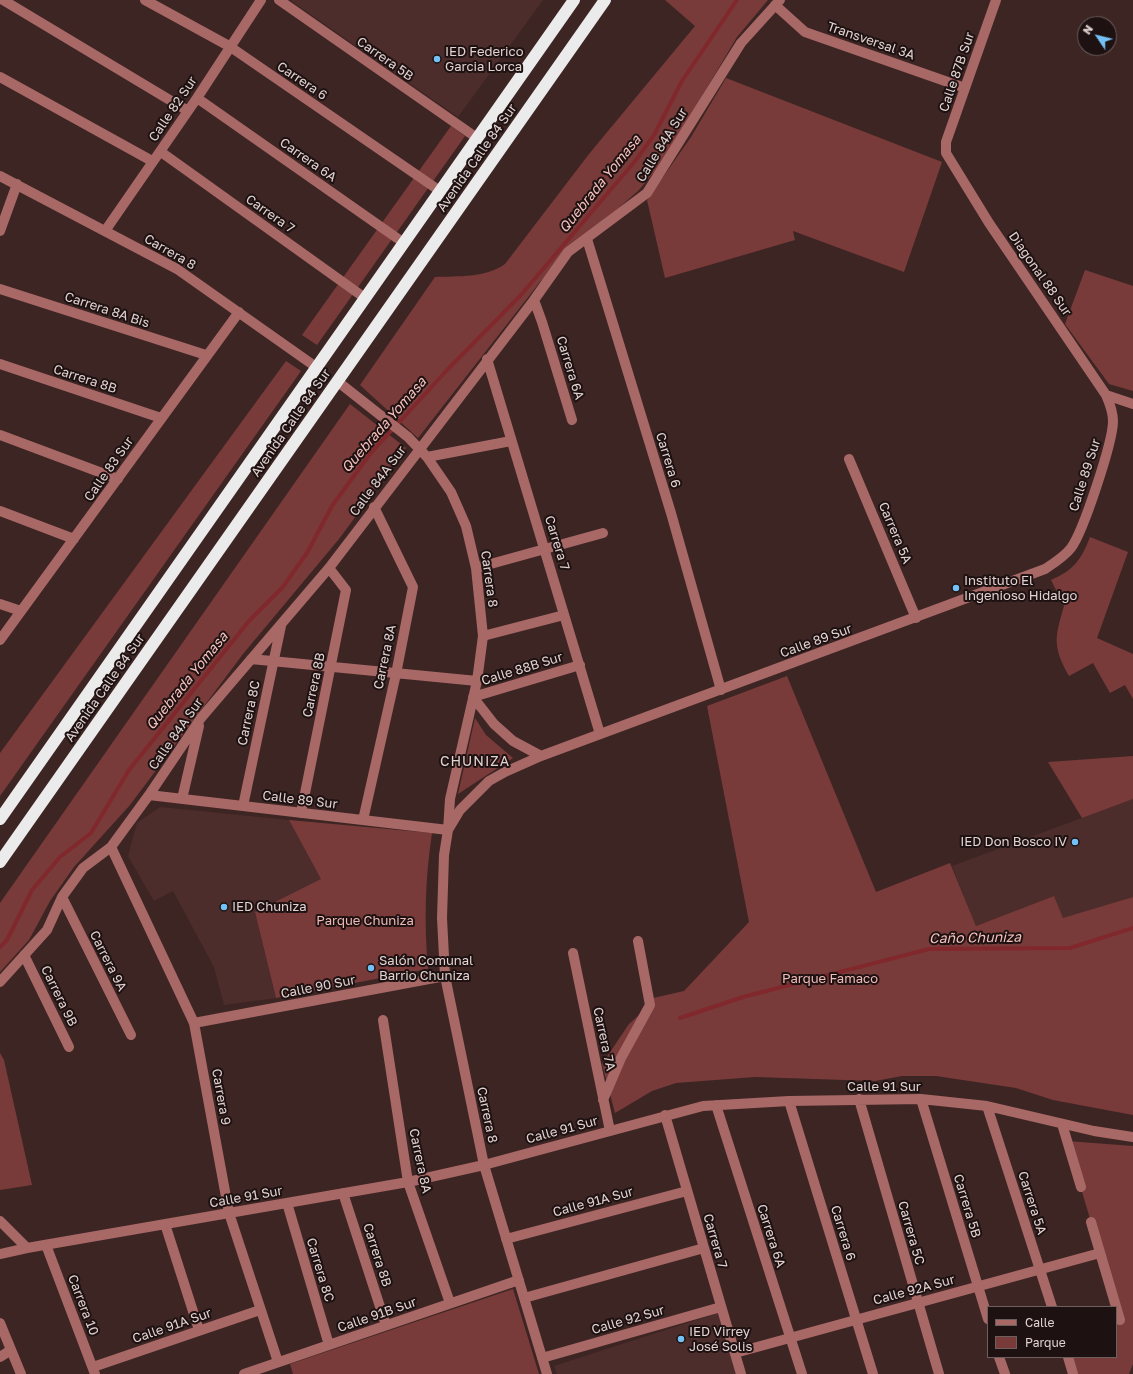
<!DOCTYPE html>
<html>
<head>
<meta charset="utf-8">
<style>
	body { margin:0 }
	#map { position:relative; width:1133px; height:1374px; overflow:hidden; background:#3d2524; font-family:"Golos Text",sans-serif }
	canvas { display:block }
	.legend { position:absolute; left:987px; top:1306px; width:130px; height:52px; box-sizing:border-box; background:#1d1211; border:1px solid #6c5f5e; margin:0; padding:5px 7px; list-style:none; font-size:12px; color:#e2d2d1 }
	.legend li { display:flex; align-items:center; gap:8px; height:20px }
	.legend b { width:20px; border:1px solid #6c5f5e }
	.north { position:absolute; left:1077px; top:16px; width:40px; height:40px; box-sizing:border-box; background:#1d1211; border:1px solid #6c5f5e; border-radius:50%; rotate:305deg; font-size:11px; font-weight:700; line-height:16px; text-align:center; color:#e2d2d1 }
	.north::after { content:''; display:block; margin:auto; width:14px; height:18px; background:#73c1f6; clip-path:polygon(50% 0,100% 100%,50% 72%,0 100%) }
</style>
</head>
<body>
<div id="map">
<canvas width="1133" height="1374"></canvas>
<ul class="legend">
<li><b style="height:5px;background:#a86866"></b>Calle</li>
<li><b style="height:11px;background:#793b3a"></b>Parque</li>
</ul>
<div class="north">N</div>
</div>
<script>
const ctx = document.querySelector('canvas').getContext('2d');
ctx.lineJoin = 'round';
function paint(path, color) { ctx.fillStyle = color; ctx.fill(path, 'evenodd'); }
function strokePath(path, color, width, dash) { ctx.strokeStyle = color; ctx.lineWidth = width; ctx.lineCap = dash ? 'butt' : 'round'; ctx.setLineDash(dash || []); ctx.stroke(path); }
function label(font, color, halo, rows, align = 'center') {
  ctx.font = font + ' "Golos Text",sans-serif'; ctx.lineWidth = 4; ctx.setLineDash([]); ctx.textBaseline = 'middle'; ctx.strokeStyle = halo; ctx.fillStyle = color; for (const [text, x, y, turn = 0] of rows) {
    ctx.save(); ctx.translate(x, y); ctx.rotate((+turn || 0) * Math.PI / 180); ctx.textAlign = isNaN(turn) ? turn : align; if (halo) ctx.strokeText(text, 0, 0); ctx.fillText(text, 0, 0); ctx.restore();
  }
}
paint(new Path2D(`
	M290 0H543L458 117Z
	M1133 799V897L1063 919 1054 896 976 926 952 866Z
	M160 807 289 820 322 879 255 912 276 998 224 1005 214 967 173 891 154 901 128 856 137 823Z
	M718 1313 737 1374H557L554 1366Z`), '#4c2d2c');
paint(new Path2D(`
	M665 0H768L737 37 663 162 638 191 614 212 581 237 540 282 418 438 360 385 435 277C458 276 486 278 505 264L589 154 695 26Z
	M726 78 942 162 904 272 793 231 795 240 665 278 647 200 691 137Z
	M451 126 465 136 317 345 302 335Z
	M1085 270 1133 286V391L1109 384 1065 324Z
	M286 361 301 371 0 796V753Z
	M350 404 406 448 339 539 243 654 130 805 74 867 50 901 29 940 0 972V903Z
	M1090 537 1128 552 1097 638 1133 654V699L1125 685 1110 693 1093 663 1069 676C1052 646 1055 637 1064 606L1051 580C1074 570 1081 560 1090 537Z
	M787 676 876 892 950 863 976 926 1054 896 1063 918 1133 897V1115L1053 1100 1016 1088 936 1076H902L875 1081 755 1077 676 1083 652 1091 615 1113 602 1064 629 1024 650 1005 649 999 684 991 749 922 707 706Z
	M475 718 486 735 513 758 458 794Z
	M1133 756V799L1082 818 1048 762Z
	M289 820 432 833C425 879 424 923 428 969L276 998 255 912 321 879Z
	M0 1053 4 1060 32 1185 0 1190Z
	M1067 1141 1133 1146V1364L1129 1374H1077L1072 1357H1116V1321L1120 1320Z
	M513 1289 539 1374H293L290 1364Z`), '#793b3a');
strokePath(new Path2D(`
	M0 947 7 940 32 890 60 857 91 833 129 770 249 621 282 588 307 553 332 506 370 454 448 369 520 296 636 160 654 135 682 81 737 0
	M680 1018 743 997 929 949 1070 948 1133 928`), '#81282c', 4);
strokePath(new Path2D(`
	M3 0 188 111
	M145 0 229 46 440 191
	M279 0 477 138
	M775 5 805 32 965 88
	M0 77 152 161
	M197 98 404 243
	M161 152 365 298
	M0 176 177 269 316 367
	M0 231 17 184
	M105 231 197 98 261 0
	M587 239 671 513 721 690
	M0 289 206 355
	M534 300 542 322 572 420
	M487 359 600 734
	M0 364 161 418
	M1106 395 1133 404
	M0 435 118 479
	M427 457 511 441
	M849 459 916 618
	M0 511 74 539
	M476 568 603 533
	M0 604 21 611
	M483 636 564 615
	M0 640 239 312
	M251 659 477 681
	M541 756 513 741 494 724 473 697 580 665
	M149 795 448 830 450 799 477 681 483 636 476 568 466 526 451 492 427 457 408 437 337 381
	M182 799 199 726
	M243 806 281 626
	M301 813 346 590 329 568
	M363 820 396 674 413 587 374 507
	M111 847 194 1023 229 1213 278 1362
	M62 897 131 1035
	M573 953 610 1131
	M24 955 69 1047
	M0 982 47 930 62 897 83 868 111 847 149 795 201 718 329 568 534 300 568 252 647 193 741 43 780 0
	M383 1020 408 1182 450 1303
	M194 1023 445 976
	M859 1099 939 1374
	M921 1099 988 1319
	M603 1100 621 1058 650 1005 638 941
	M789 1101 873 1374
	M716 1105 802 1374
	M987 1106 1052 1307
	M665 1115 741 1374
	M1062 1124 1081 1187
	M343 1193 386 1325
	M287 1203 329 1345
	M0 1221 27 1248
	M1091 1222 1120 1320
	M165 1224 199 1330
	M506 1239 687 1191
	M46 1245 95 1374
	M0 1254 27 1248 408 1182 484 1165 703 1106 789 1101 921 1099 987 1106 1094 1131 1133 1137
	M524 1298 704 1248
	M0 1323 21 1374
	M735 1353 1100 1253
	M0 1357 11 1350
	M999 1357 1005 1374
	M1068 1357 1073 1374
	M542 1358 721 1307
	M93 1367 260 1310
	M244 1374 519 1280
	M547 1374 484 1165 445 976 442 918 444 855 448 830 460 810 489 781 505 772 541 756 1045 569C1054 563 1064 557 1071 548 1083 532 1113 442 1113 421 1113 412 1110 404 1106 395L989 223 946 153V142L996 0`), '#a86866', 10);
strokePath(new Path2D(`
	M0 819 574 0
	M0 862 605 0`), '#ebebeb', 12);
for (const [x, y, r, color] of [
	[437,59,4,"#73c1f6"],
	[956,588,4,"#73c1f6"],
	[1075,842,4,"#73c1f6"],
	[224,907,4,"#73c1f6"],
	[371,968,4,"#73c1f6"],
	[681,1339,4,"#73c1f6"]
]) { const dot = new Path2D(); dot.arc(x, y, r, 0, 2 * Math.PI); ctx.fillStyle = color; ctx.fill(dot); strokePath(dot, '#1d1211', 1.5); }
label('13px', '#e2d2d1', '#1d1211', [
	["Transversal 3A",871,41,19],
	["Carrera 5B",385,59,35],
	["Calle 87B Sur",957,72,-71],
	["Carrera 6",302,81,34],
	["Calle 82 Sur",173,109,-56],
	["Calle 84A Sur",662,145,-58],
	["Avenida Calle 84 Sur",477,158,-55],
	["Carrera 6A",308,160,35],
	["Carrera 7",270,214,35],
	["Carrera 8",170,252,30],
	["Diagonal 88 Sur",1040,274,55],
	["Carrera 8A Bis",107,310,18],
	["Carrera 6A",570,368,73],
	["Carrera 8B",85,379,18],
	["Avenida Calle 84 Sur",291,423,-55],
	["Carrera 6",668,460,73],
	["Calle 83 Sur",109,469,-55],
	["Calle 89 Sur",1085,475,-72],
	["Calle 84A Sur",378,481,-53],
	["Carrera 5A",895,533,67],
	["Carrera 7",557,543,73],
	["Carrera 8",489,579,82],
	["Calle 89 Sur",816,641,-20],
	["Carrera 8A",385,657,-78],
	["Calle 88B Sur",522,669,-17],
	["Carrera 8B",314,685,-78],
	["Avenida Calle 84 Sur",105,688,-55],
	["Carrera 8C",249,713,-78],
	["Calle 84A Sur",176,734,-55],
	["Calle 89 Sur",300,800,7],
	["Carrera 9A",108,961,63],
	["Calle 90 Sur",318,987,-11],
	["Carrera 9B",59,996,64],
	["Carrera 7A",604,1039,78],
	["Calle 91 Sur",884,1087],
	["Carrera 9",221,1097,80],
	["Carrera 8",487,1115,78],
	["Calle 91 Sur",562,1130,-15],
	["Carrera 8A",420,1161,78],
	["Calle 91 Sur",246,1197,-10],
	["Calle 91A Sur",593,1202,-15],
	["Carrera 5A",1032,1203,72],
	["Carrera 5B",967,1206,73],
	["Carrera 6",843,1233,73],
	["Carrera 5C",911,1233,74],
	["Carrera 6A",771,1236,72],
	["Carrera 7",715,1241,74],
	["Carrera 8B",377,1255,72],
	["Carrera 8C",320,1270,73],
	["Calle 92A Sur",914,1290,-15],
	["Carrera 10",83,1305,69],
	["Calle 91B Sur",377,1315,-19],
	["Calle 92 Sur",628,1320,-16],
	["Calle 91A Sur",172,1326,-19]
]);
label('13px', '#e2d2d1', '#1d1211', [
	["IED Federico",445,52],
	["Garcia Lorca",445,67],
	["Instituto El",964,581],
	["Ingenioso Hidalgo",964,596],
	["IED Don Bosco IV",1067,842,"right"],
	["IED Chuniza",232,907],
	["Salón Comunal",379,961],
	["Barrio Chuniza",379,976],
	["IED Virrey",689,1332],
	["José Solis",689,1347]
], 'left');
label('13px', '#efbbb8', '#1d1211', [
	["Parque Chuniza",365,921],
	["Parque Famaco",830,979]
]);
label('italic 14px', '#f6c1be', '#1d1211', [
	["Quebrada Yomasa",600,184,-51],
	["Quebrada Yomasa",384,425,-49],
	["Quebrada Yomasa",187,681,-51],
	["Caño Chuniza",975,938,-1]
]);
ctx.letterSpacing = '1px';
label('14px', '#e2d2d1', '#1d1211', [
	["CHUNIZA",475,762]
]);
ctx.letterSpacing = '0px';
</script>
</body>
</html>
